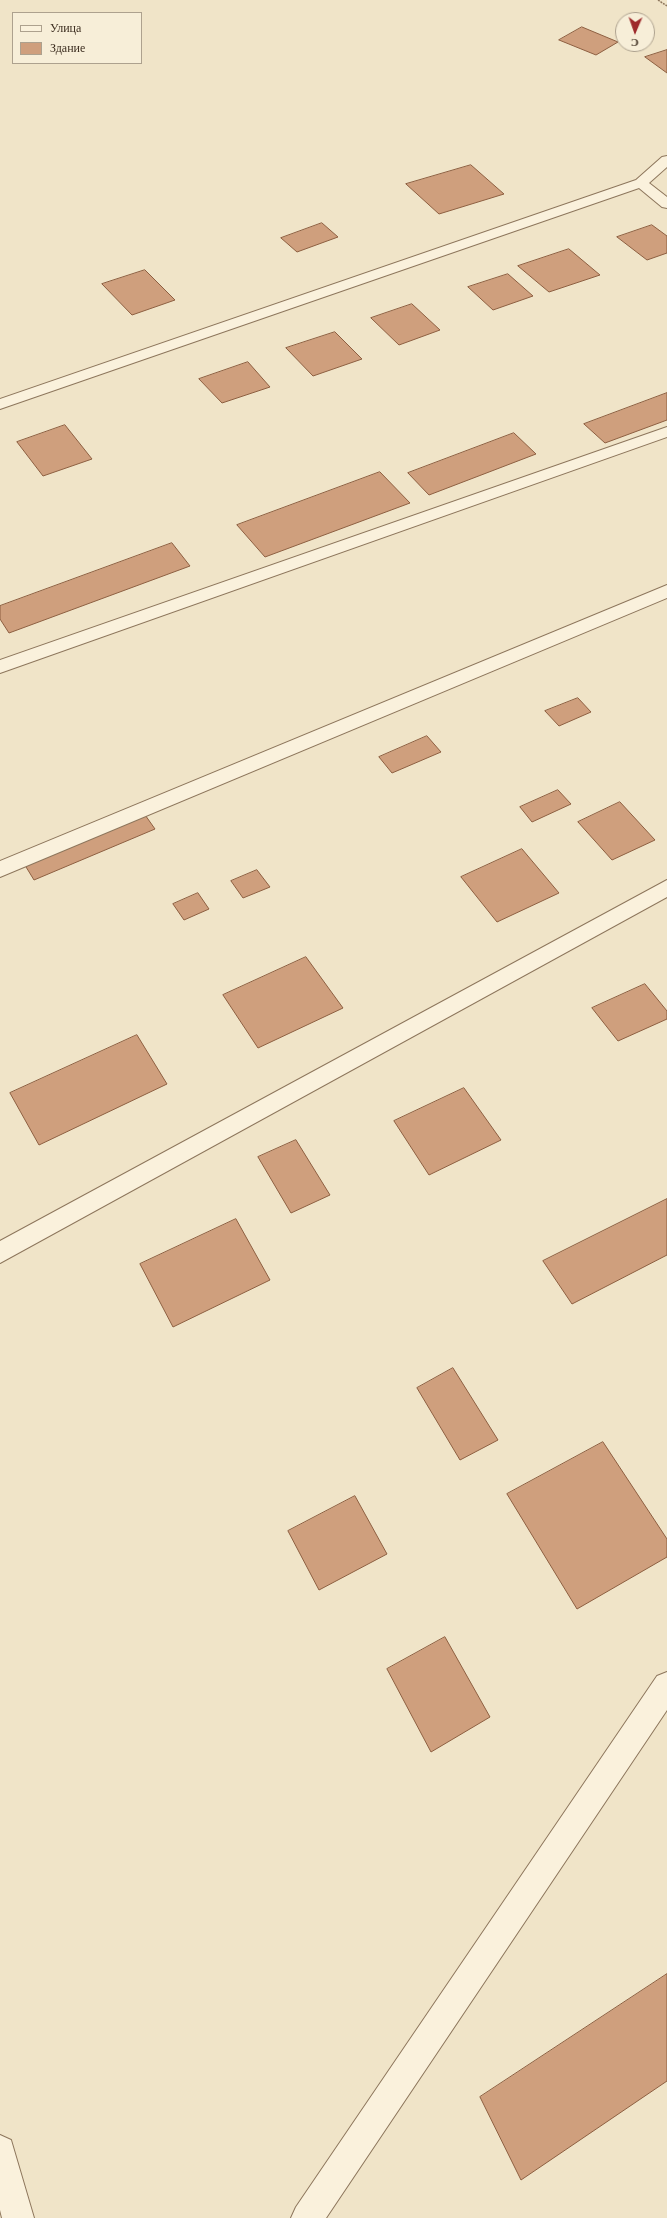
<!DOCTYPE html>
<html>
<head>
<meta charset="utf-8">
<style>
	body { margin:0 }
	#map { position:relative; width:667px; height:2218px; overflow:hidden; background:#f0e4c8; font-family:Georgia,serif }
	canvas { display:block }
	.legend { position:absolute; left:12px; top:12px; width:130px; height:52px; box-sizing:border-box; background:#f7eed8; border:1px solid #ada18e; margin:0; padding:5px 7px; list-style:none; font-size:12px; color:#3d2e20 }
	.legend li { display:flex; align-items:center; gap:8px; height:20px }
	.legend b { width:20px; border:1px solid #ada18e }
	.north { position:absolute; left:615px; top:12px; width:40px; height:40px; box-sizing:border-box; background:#f7eed8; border:1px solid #ada18e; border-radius:50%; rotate:182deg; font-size:11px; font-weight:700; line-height:16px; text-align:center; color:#3d2e20 }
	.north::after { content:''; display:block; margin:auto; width:14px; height:18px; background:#9e2a2b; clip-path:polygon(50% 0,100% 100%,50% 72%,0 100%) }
</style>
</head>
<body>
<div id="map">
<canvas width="667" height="2218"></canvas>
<ul class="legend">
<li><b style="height:5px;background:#faf1dc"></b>Улица</li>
<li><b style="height:11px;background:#cf9f7d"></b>Здание</li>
</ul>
<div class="north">С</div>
</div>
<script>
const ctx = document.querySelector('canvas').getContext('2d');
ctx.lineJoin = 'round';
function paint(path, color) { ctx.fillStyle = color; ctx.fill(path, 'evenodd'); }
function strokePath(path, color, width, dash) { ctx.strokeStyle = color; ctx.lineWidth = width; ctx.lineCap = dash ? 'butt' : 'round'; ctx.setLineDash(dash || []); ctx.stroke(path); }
const building = new Path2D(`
	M582 27 618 42 596 55 559 40Z
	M667 50V73L645 57Z
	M471 165 504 194 439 214 406 184Z
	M322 223 338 237 297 252 281 238Z
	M652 225 667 236V253L647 260 617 237Z
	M569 249 600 275 549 292 518 266Z
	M145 270 175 300 132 315 102 284Z
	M508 274 533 296 493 310 468 287Z
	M412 304 440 330 399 345 371 318Z
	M335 332 362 359 313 376 286 348Z
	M248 362 270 387 222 403 199 379Z
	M667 393V420L605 443 584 424Z
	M65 425 92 459 43 476 17 442Z
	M514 433 536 454 429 495 408 473Z
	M380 472 410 503 265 557 237 525Z
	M172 543 190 566 9 633 0 619V606Z
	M578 698 591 712 559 726 545 711Z
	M427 736 441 752 392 773 379 757Z
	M558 790 571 804 532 822 520 807Z
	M620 802 655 840 612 860 578 822Z
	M143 812 155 829 34 880 23 862Z
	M522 849 559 893 497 922 461 877Z
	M257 870 270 887 243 898 231 881Z
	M198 893 209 909 184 920 173 904Z
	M306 957 343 1008 258 1048 223 995Z
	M645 984 667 1011V1019L618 1041 592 1008Z
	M137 1035 167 1084 39 1145 10 1093Z
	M464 1088 501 1140 429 1175 394 1121Z
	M296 1140 330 1195 291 1213 258 1157Z
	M667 1199V1255L572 1304 543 1261Z
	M236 1219 270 1280 173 1327 140 1264Z
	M453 1368 498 1440 460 1460 417 1388Z
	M603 1442 667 1539V1557L577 1609 507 1494Z
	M355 1496 387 1554 319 1590 288 1531Z
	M445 1637 490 1717 431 1752 387 1669Z
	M667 1974V2081L521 2180 480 2097Z`);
paint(building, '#cf9f7d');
strokePath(building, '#8d5f41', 1);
const minor = new Path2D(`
	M667 156V167L649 183 667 197V208L662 207 639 188 0 409V399L636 180 662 157Z
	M667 427V437L0 673V660Z
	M667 585V598L0 877V861Z
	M667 880V897L0 1263V1241Z
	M667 1672V1710L326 2218H291L296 2207 657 1676Z
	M0 2135 11 2140 34 2218H2L0 2210Z`);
strokePath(minor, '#8d765c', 2);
strokePath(new Path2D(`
	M658 0 667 6`), '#8d765c', 1.5, [2, 1]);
paint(minor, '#faf1dc');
</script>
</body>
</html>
